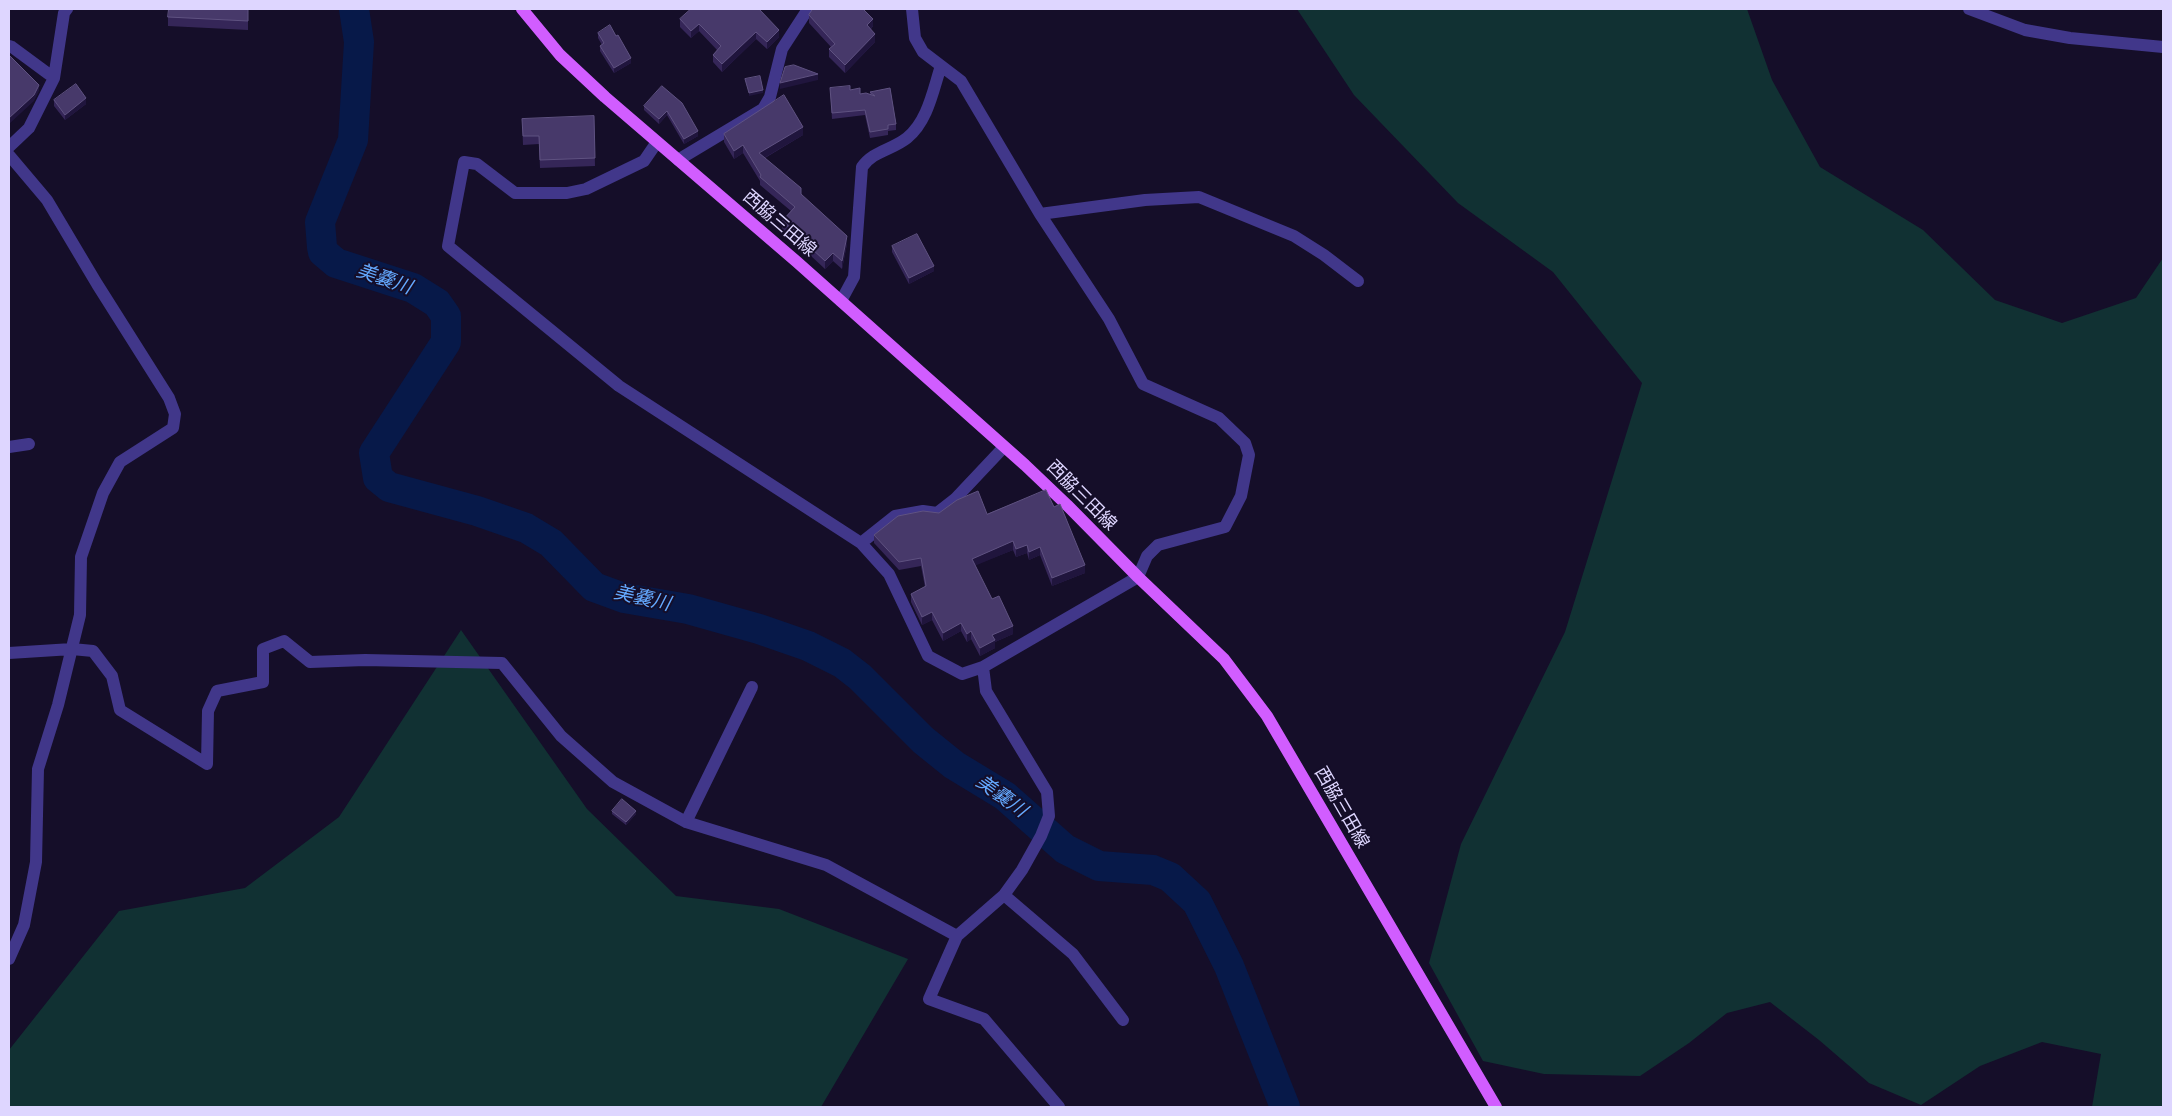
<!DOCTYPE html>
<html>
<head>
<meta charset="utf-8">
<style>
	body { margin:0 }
	#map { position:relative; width:2172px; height:1116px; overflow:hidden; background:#150e29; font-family:"DejaVu Sans",sans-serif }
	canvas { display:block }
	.frame { position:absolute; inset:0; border:10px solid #ded6ff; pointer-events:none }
</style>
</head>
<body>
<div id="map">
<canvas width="2172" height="1116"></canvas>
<div class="frame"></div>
</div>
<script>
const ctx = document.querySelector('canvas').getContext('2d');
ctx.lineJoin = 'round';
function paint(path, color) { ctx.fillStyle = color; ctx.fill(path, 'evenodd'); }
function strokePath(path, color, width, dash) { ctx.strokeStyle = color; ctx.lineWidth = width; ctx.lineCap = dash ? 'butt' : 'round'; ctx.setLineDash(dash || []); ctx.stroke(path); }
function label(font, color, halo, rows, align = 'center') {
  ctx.font = font + ' "DejaVu Sans","Noto Sans JP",sans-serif'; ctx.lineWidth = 4; ctx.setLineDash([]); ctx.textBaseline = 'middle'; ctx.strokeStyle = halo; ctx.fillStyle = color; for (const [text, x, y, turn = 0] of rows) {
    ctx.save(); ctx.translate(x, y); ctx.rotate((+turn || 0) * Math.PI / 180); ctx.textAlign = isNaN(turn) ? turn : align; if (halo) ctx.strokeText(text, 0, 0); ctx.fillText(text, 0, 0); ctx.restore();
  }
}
paint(new Path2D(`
	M1297 9H1747L1772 80 1820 167 1923 230 1995 300 2062 323 2136 298 2163 258V1107H2092L2101 1054 2042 1042 1980 1066 1921 1105 1869 1083 1819 1040 1770 1002 1727 1013 1689 1043 1640 1076 1544 1074 1483 1061 1429 963 1461 844 1565 632 1642 383 1553 272 1458 203 1354 95Z
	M461 630 587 809 676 896 779 909 908 959 821 1107H9V1050L119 911 245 888 339 817Z`), '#113133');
strokePath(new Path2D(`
	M354 9 359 42 353 140 320 222 322 247 323 252 336 263 413 288 437 303 446 316V342L374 453 378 478 389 487 477 511 526 528 551 543 594 587 624 598 688 609 759 629 808 646 842 663 860 677 923 740 954 765 1005 796 1065 849 1099 866 1153 870 1170 877 1197 902 1229 966 1285 1107`), '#071949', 30);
strokePath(new Path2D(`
	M912 9 915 38 923 52 961 81 1040 214 1109 319 1143 384 1219 418 1245 443 1249 455 1241 496 1225 527 1158 545 1147 556 1138 577 983 667 986 691 1047 792 1049 816 1041 836 1022 870 1004 895 957 936 929 999 984 1019 1059 1107
	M1969 9 2025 30 2070 38 2163 47
	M9 46 12 47 54 78
	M657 142 644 161 586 189 567 193H515L477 164 464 162 448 246 619 386 861 543 889 574 928 656 962 674 983 667
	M9 147 29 128 54 78 64 13 67 9
	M9 155 47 200 97 284 169 398 175 414 173 428 120 462 103 493 81 557 80 615 58 705 38 769 36 862 24 925 9 959
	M678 160 763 109 770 97 782 49 808 9
	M1040 214 1145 200 1199 197 1294 236 1324 255 1358 281
	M841 301 854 277 862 167C873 151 892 150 907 138 928 121 933 90 941 66
	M9 447 29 444
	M861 543 895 516 923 511 937 513 955 499 1004 447
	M9 653 72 649 93 651 112 676 120 710 207 764 208 711 217 691 263 682V649L284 641 310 662 365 660 502 663 561 736 613 782 686 822 826 865 957 936
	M686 822 752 687
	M1004 895 1073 954 1123 1020`), '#41378a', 12);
strokePath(new Path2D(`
	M522 9 560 55 605 97 797 262 1025 465 1067 505 1138 577 1224 659 1267 716 1496 1107`), '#d15dff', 12);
paint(new Path2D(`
	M248 9V30L168 26V17Z
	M691 9 779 37 767 49 756 39 722 72 713 62V55L717 50 699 31 691 38 680 27V19Z
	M809 15 873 26 871 29 875 42 845 73 829 57V49L831 47 809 23Z
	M598 33 631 63 614 73 600 51V46L602 45 598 38Z
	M662 86 698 136 684 144 667 115 659 124 644 110V106Z
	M830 88 850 90 860 94H870V92L890 88 896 124V130L888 131V135L870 138 865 115 832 119Z
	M54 100 86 104 65 120 54 106Z
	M594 116 595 166 540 168 539 144 523 145 522 119Z
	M724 134 803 135 765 158 801 194 847 244 842 269 833 261 825 269 782 229V221L791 211 760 185V181L743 153 734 159 724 142Z
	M892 246 934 271 909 284 892 252Z
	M939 513 987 514 1085 573 1052 586 1040 555 1029 560 1027 553 1016 557 1013 550 975 565 992 599 1013 634 995 642V648L980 656 971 639 967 642 961 631 943 641 932 620 922 625 911 602V594L925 587 921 566 899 570 874 543V535Z
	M612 811 636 814 626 825 612 814Z`), '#352658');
paint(new Path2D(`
	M873 19V26L867 33V25Z
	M699 24V31L691 38V31Z
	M779 30V37L767 49V42Z
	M756 32V39L722 72V64Z
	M875 34V42L845 73V65Z
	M631 58V63L614 73V68Z
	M818 74V80L780 89V83Z
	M39 85V91L34 101 9 124V118Z
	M763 90V93L749 96V93Z
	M86 98V104L65 120V115Z
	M667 111V115L659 124V119Z
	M803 127V135L759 161V153Z
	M698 131V136L684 144V139Z
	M743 145V153L734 159V151Z
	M847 236V244L842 269V261Z
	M833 253V261L825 269V261Z
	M934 266V271L909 284V278Z
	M1013 541V550L972 567V559Z
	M1027 545V553L1016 557V549Z
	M1040 547V555L1029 560V552Z
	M1085 565V573L1052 586V578Z
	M932 612V620L922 625V617Z
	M961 623V631L943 641V633Z
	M1013 626V634L995 642V648L980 656V648L992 635Z
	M971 631V639L967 642V634Z
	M636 811V814L626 825V822Z`), '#20153d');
const building = new Path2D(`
	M169 9H248V21L168 17Z
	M691 9H759L779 30 767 42 756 32 722 64 713 55 721 46 699 24 691 31 680 19Z
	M813 9H863L873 19 867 25 875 34 845 65 829 49 835 44 809 15Z
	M610 25 616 36 618 35 631 58 614 68 600 46 604 43 598 33Z
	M9 55 39 85 34 95 9 118Z
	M794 65 818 74 780 83 785 67Z
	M760 76 763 90 749 93 745 79Z
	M76 84 86 98 65 115 54 100Z
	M662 86 682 103 698 131 684 139 667 111 659 119 644 106Z
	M850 86V90L860 88V94L866 93 875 96 870 92 890 88 896 124 888 125V129L870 132 865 110 832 113 830 88Z
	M784 95 803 127 759 153 801 188V194L847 236 842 261 833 253 825 261 782 221 795 207 760 177 761 175 743 145 734 151 724 134Z
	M594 116 595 158 540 160 539 136H523L522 119Z
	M917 234 934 266 909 278 892 246Z
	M1046 490 1054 507 1060 504 1085 565 1052 578 1040 547 1029 552 1027 545 1016 549 1013 541 972 559 992 599 999 596 1013 626 992 635 995 640 980 648 971 631 967 634 961 623 943 633 932 612 922 617 911 594 926 586 921 558 899 562 874 535 898 516 923 511 939 513 957 500 978 491 987 514Z
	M622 799 636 811 626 822 612 811Z`);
paint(building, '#47396a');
strokePath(building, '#5f5281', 1);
label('18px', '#ded6ff', '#150e29', [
	["西脇三田線",779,224,41],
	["西脇三田線",1081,496,45],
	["西脇三田線",1341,808,60]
]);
label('italic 19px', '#64a9ff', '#150e29', [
	["美嚢川",384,280,19],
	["美嚢川",642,599,13],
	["美嚢川",1001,797,36]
]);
</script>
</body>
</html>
